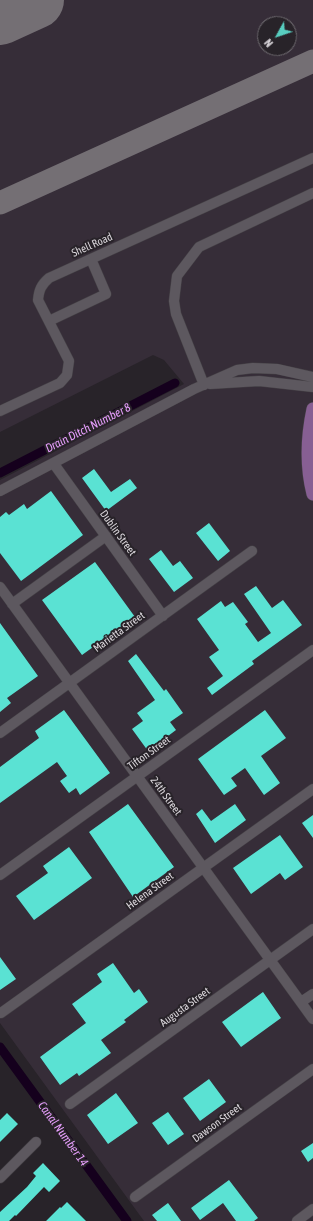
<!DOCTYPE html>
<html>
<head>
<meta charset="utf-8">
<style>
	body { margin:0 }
	#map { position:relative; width:313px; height:1221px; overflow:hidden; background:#282329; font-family:"Asap Condensed",sans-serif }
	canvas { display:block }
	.north { position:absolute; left:257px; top:16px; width:40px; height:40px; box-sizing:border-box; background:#282329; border:1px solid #6f6b70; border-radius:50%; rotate:230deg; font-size:11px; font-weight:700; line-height:16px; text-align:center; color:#dad6db }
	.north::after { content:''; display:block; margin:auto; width:14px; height:18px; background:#58cec0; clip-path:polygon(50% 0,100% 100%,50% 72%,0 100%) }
</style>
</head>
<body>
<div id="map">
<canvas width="313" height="1221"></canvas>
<div class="north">N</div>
</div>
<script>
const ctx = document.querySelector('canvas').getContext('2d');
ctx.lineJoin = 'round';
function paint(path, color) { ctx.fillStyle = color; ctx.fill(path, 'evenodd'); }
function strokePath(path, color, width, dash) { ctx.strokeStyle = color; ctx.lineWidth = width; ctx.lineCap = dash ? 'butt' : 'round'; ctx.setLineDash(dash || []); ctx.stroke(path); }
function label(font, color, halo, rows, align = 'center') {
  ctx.font = font + ' "Asap Condensed",sans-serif'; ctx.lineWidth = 4; ctx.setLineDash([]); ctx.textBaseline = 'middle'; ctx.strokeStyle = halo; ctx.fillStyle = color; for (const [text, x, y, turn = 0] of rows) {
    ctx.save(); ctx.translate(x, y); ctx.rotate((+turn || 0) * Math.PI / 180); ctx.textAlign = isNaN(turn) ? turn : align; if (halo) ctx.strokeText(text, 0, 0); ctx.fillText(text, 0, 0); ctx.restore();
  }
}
paint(new Path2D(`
	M0 0H313V1221H144L0 1023V480L184 384 164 360 153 355 0 432ZM265 24H289V48H265Z`), '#362d38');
strokePath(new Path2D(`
	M0 473 175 383
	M0 1047 127 1221`), '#15001d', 9);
strokePath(new Path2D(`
	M0 203 313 61`), '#746f74', 23);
strokePath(new Path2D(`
	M0 16 35 0`), '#746f74', 58);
paint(new Path2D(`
	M94 469 111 492 130 479 137 488 106 511 82 478Z
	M51 491 83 535 21 581 0 553V517L6 512 9 515 24 504 27 509Z
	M209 523 230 551 218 561 196 533Z
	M161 550 173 566 180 561 193 578 174 592 149 559Z
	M95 562 135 617 82 655 42 600Z
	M256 586 272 608 283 600 302 625 252 661 254 664 212 695 207 688 223 676 209 657 219 650 197 619 221 601 225 607 233 602 248 622 245 624 258 642 271 633 244 594Z
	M0 623 38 676 7 698 11 703 0 712Z
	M136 654 164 691 166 689 183 713 170 722 176 730 148 751 132 729 143 721 137 713 155 700 128 661Z
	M64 710 110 773 80 795 76 788 69 793 60 781 67 776 57 762 0 803V767L39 738 35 731Z
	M265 710 286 738 261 756 280 783 264 795 245 768 231 778 237 786 224 795 198 759Z
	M128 804 174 867 133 897 89 832Z
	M235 804 246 820 215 843 196 814 202 809 211 821Z
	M313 815V838L302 823Z
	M280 835 303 867 285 880 280 873 251 894 233 868Z
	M69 847 92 878 34 920 16 896 48 873 43 866Z
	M0 957 16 979 0 990Z
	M113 963 134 993 139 989 148 1002 124 1020 126 1022 101 1040 111 1053 79 1076 77 1073 60 1085 40 1057 86 1023 72 1004 102 982 97 974Z
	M263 992 281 1018 241 1047 222 1022Z
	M209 1079 226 1102 200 1121 183 1098Z
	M116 1093 138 1123 108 1144 87 1115Z
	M168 1112 184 1134 168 1145 152 1123Z
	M7 1113 18 1124 0 1142V1120Z
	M313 1143V1158L308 1162 301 1151Z
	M43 1163 60 1181 49 1192 44 1187 16 1216 15 1215 9 1221H0V1212L27 1187 36 1176 33 1173Z
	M229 1180 258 1218 254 1221H236L223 1203 200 1220 191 1208Z
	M67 1202 86 1221H46L60 1207 61 1208Z
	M168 1203 181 1221H157L152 1215Z`), '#5ae2d3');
const minor = new Path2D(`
	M49 321 106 294 91 259
	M210 384 259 381 313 387
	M204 385 176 314 174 301 177 276 199 247 313 193
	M0 411 60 383 67 375 69 361 38 300C39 290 41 285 49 278L313 158
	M54 464 163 616
	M0 491 194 389 237 370 253 368 277 369 313 377
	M0 587 313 1019
	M12 604 106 536
	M0 733 252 551
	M0 875 313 650
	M301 1002 313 994
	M1 1013 313 789
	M70 1104 313 929
	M0 1178 36 1142
	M135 1197 313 1069
	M297 1221 313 1209`);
const major = new Path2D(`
	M313 409C307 437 306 466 313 494`);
strokePath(minor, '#454146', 11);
strokePath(major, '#454146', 14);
strokePath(minor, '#5d585f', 10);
strokePath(major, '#875f93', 13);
label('11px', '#dad6db', '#282329', [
	["Shell Road",92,245,-24],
	["Dublin Street",118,533,54],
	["Marietta Street",119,632,-36],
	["Tifton Street",149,753,-36],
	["24th Street",166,796,54],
	["Helena Street",150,891,-36],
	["Augusta Street",185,1007,-36],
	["Dawson Street",217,1123,-36]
]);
label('italic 12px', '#e69efc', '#282329', [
	["Drain Ditch Number 8",88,428,-27],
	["Canal Number 14",63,1134,54]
]);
</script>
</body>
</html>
